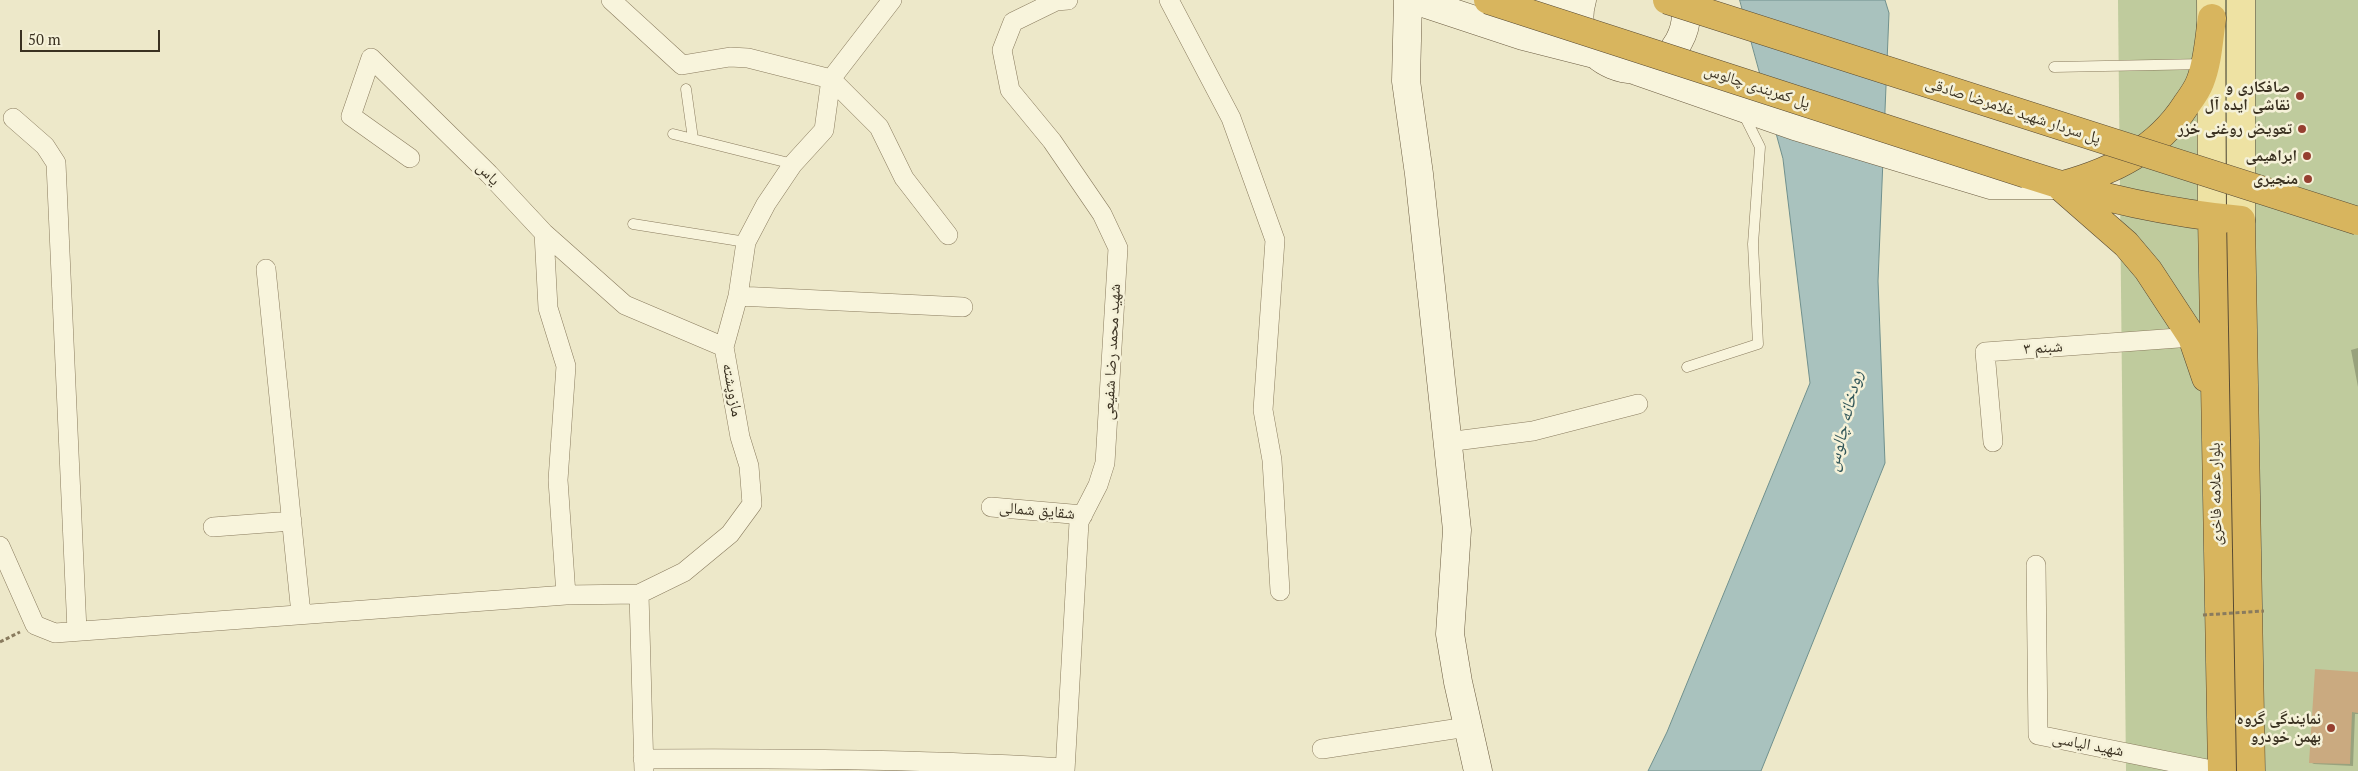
<!DOCTYPE html>
<html>
<head>
<meta charset="utf-8">
<style>
	body { margin:0 }
	#map { position:relative; width:2358px; height:771px; overflow:hidden; background:#ede8c9; font-family:"PT Serif",serif }
	canvas { display:block }
	.scale { position:absolute; left:20px; top:30px; width:140px; height:22px; box-sizing:border-box; border:2px solid #3a3121; border-top:0; padding-left:6px; font-size:15px; line-height:18px; white-space:nowrap; color:#3a3121; -webkit-text-stroke:4px #f5f1d8; paint-order:stroke }
</style>
</head>
<body>
<div id="map">
<canvas width="2358" height="771"></canvas>
<div class="scale">50 m</div>
</div>
<script>
const ctx = document.querySelector('canvas').getContext('2d');
ctx.lineJoin = 'round';
function paint(path, color) { ctx.fillStyle = color; ctx.fill(path, 'evenodd'); }
function strokePath(path, color, width, dash) { ctx.strokeStyle = color; ctx.lineWidth = width; ctx.lineCap = dash ? 'butt' : 'round'; ctx.setLineDash(dash || []); ctx.stroke(path); }
function label(font, color, halo, rows, align = 'center') {
  ctx.font = font + ' "PT Serif","Noto Naskh Arabic",serif'; ctx.lineWidth = 5; ctx.setLineDash([]); ctx.textBaseline = 'middle'; ctx.strokeStyle = halo; ctx.fillStyle = color; for (const [text, x, y, turn = 0] of rows) {
    ctx.save(); ctx.translate(x, y); ctx.rotate((+turn || 0) * Math.PI / 180); ctx.textAlign = isNaN(turn) ? turn : align; if (halo) ctx.strokeText(text, 0, 0); ctx.fillText(text, 0, 0); ctx.restore();
  }
}
paint(new Path2D(`
	M2118 0H2358V771H2126Z`), '#bfcb9d');
const water = new Path2D(`
	M1740 0H1885L1889 13 1878 281 1885 463 1761 771H1648L1667 732 1810 383 1783 159Z`);
paint(water, '#a9c2be');
strokePath(water, '#70908d', 1);
paint(new Path2D(`
	M2358 348V387L2351 350Z
	M2358 673V714H2355L2353 766 2314 764 2310 762Z`), '#0003');
paint(new Path2D(`
	M2315 669 2358 672V713L2352 712 2350 764 2309 763Z`), '#caaa80');
const lane = new Path2D(`
	M2054 67 2205 64
	M686 89 693 139
	M673 134 793 164
	M633 224 746 242
	M1687 367 1758 344 1753 244 1760 147 1743 113`);
const street = new Path2D(`
	M611 0 682 65 730 57 748 58 831 79 879 127 904 178 948 235
	M1169 0 1231 118 1275 240 1263 410 1272 460 1280 591
	M13 118 45 146 56 163 77 631
	M410 158 351 116 371 58 489 174 544 233 625 305 724 347
	M544 233 548 308 566 366 558 480 566 595
	M266 269 301 614
	M738 296 963 307
	M1447 442 1533 431 1638 404
	M1993 442 1985 352 2192 337
	M991 507 1083 515
	M213 527 292 521
	M0 546 35 625 55 633 566 595 639 594
	M2036 565 2038 735 2217 771
	M1322 749 1467 727
	M643 759C784 758 924 759 1065 768
	M644 771 639 594 684 572 730 534 752 504 749 466 740 437 724 347 738 296 746 242 766 204 793 164 824 130 831 79 892 0
	M1065 771 1079 522 1098 485 1105 463 1118 248 1102 214 1052 141 1010 90 1002 50 1013 22 1056 1 1068 0`);
const secondary = new Path2D(`
	M1408 0 1406 81 1419 174 1457 530 1450 634 1458 682 1478 771
	M1414 0 1523 36 1594 54
	M1523 0 1538 5 1563 0
	M1582 0C1564 62 1649 97 1679 41 1686 28 1688 14 1683 0
	M1634 70 1795 126 1991 185H2053`);
const primary = new Path2D(`
	M2211 0 2212 217
	M2241 220V0`);
const highway = new Path2D(`
	M2026 174C2096 197 2168 213 2241 220L2251 771
	M2063 185C2113 171 2157 150 2186 105 2191 98 2197 90 2200 82 2208 62 2209 39 2212 18
	M2062 188 2126 244 2148 270 2192 337 2206 378
	M2212 217 2222 771`);
strokePath(lane, '#897b5e', 11);
strokePath(street, '#897b5e', 20);
strokePath(secondary, '#6b5c41', 29);
strokePath(primary, '#574932', 29);
strokePath(highway, '#574932', 29);
strokePath(new Path2D(`
	M0 642 20 632`), '#897b5e', 3, [4, 2.5]);
strokePath(lane, '#f8f4dc', 10);
strokePath(street, '#f8f4dc', 19);
strokePath(secondary, '#f8f4dc', 28);
strokePath(primary, '#eee2a3', 28);
strokePath(highway, '#d8b55e', 28);
const highwayBridge = new Path2D(`
	M1488 0 2026 174
	M1667 0 2358 221`);
strokePath(highwayBridge, '#574932', 29, []);
strokePath(new Path2D(`
	M2203 615 2264 611`), '#897b5e', 3, [4, 2.5]);
strokePath(highwayBridge, '#d8b55e', 28);
for (const [x, y, r, color] of [
	[2300,96,5,"#963f30"],
	[2302,129,5,"#963f30"],
	[2307,156,5,"#963f30"],
	[2308,179,5,"#963f30"],
	[2331,728,5,"#963f30"]
]) { const dot = new Path2D(); dot.arc(x, y, r, 0, 2 * Math.PI); ctx.fillStyle = color; ctx.fill(dot); strokePath(dot, '#f5f1d8', 2); }
label('16px', '#3a3121', '#f5f1d8', [
	["پل کمربندی چالوس",1757,87,18],
	["پل سردار شهید غلامرضا صادقی",2013,111,18],
	["یاس",488,174,46],
	["شبنم ۳",2043,348,-4],
	["شهید محمد رضا شفیعی",1112,352,-87],
	["مازوپشته",732,390,80],
	["بلوار علامه فاخری",2216,494,-91],
	["شقایق شمالی",1037,511,5],
	["شهید الیاسی",2088,745,11]
]);
label('bold 16px', '#3a3121', '#f5f1d8', [
	["صافکاری و",2290,87],
	["نقاشی ایده آل",2290,105],
	["تعویض روغنی خزر",2292,129],
	["ابراهیمی",2297,156],
	["منجیری",2298,179],
	["نمایندگی گروه",2321,719],
	["بهمن خودرو",2321,737]
], 'right');
label('italic 18px', '#315659', '#f5f1d8', [
	["رودخانه چالوس",1845,421,-76]
]);
</script>
</body>
</html>
